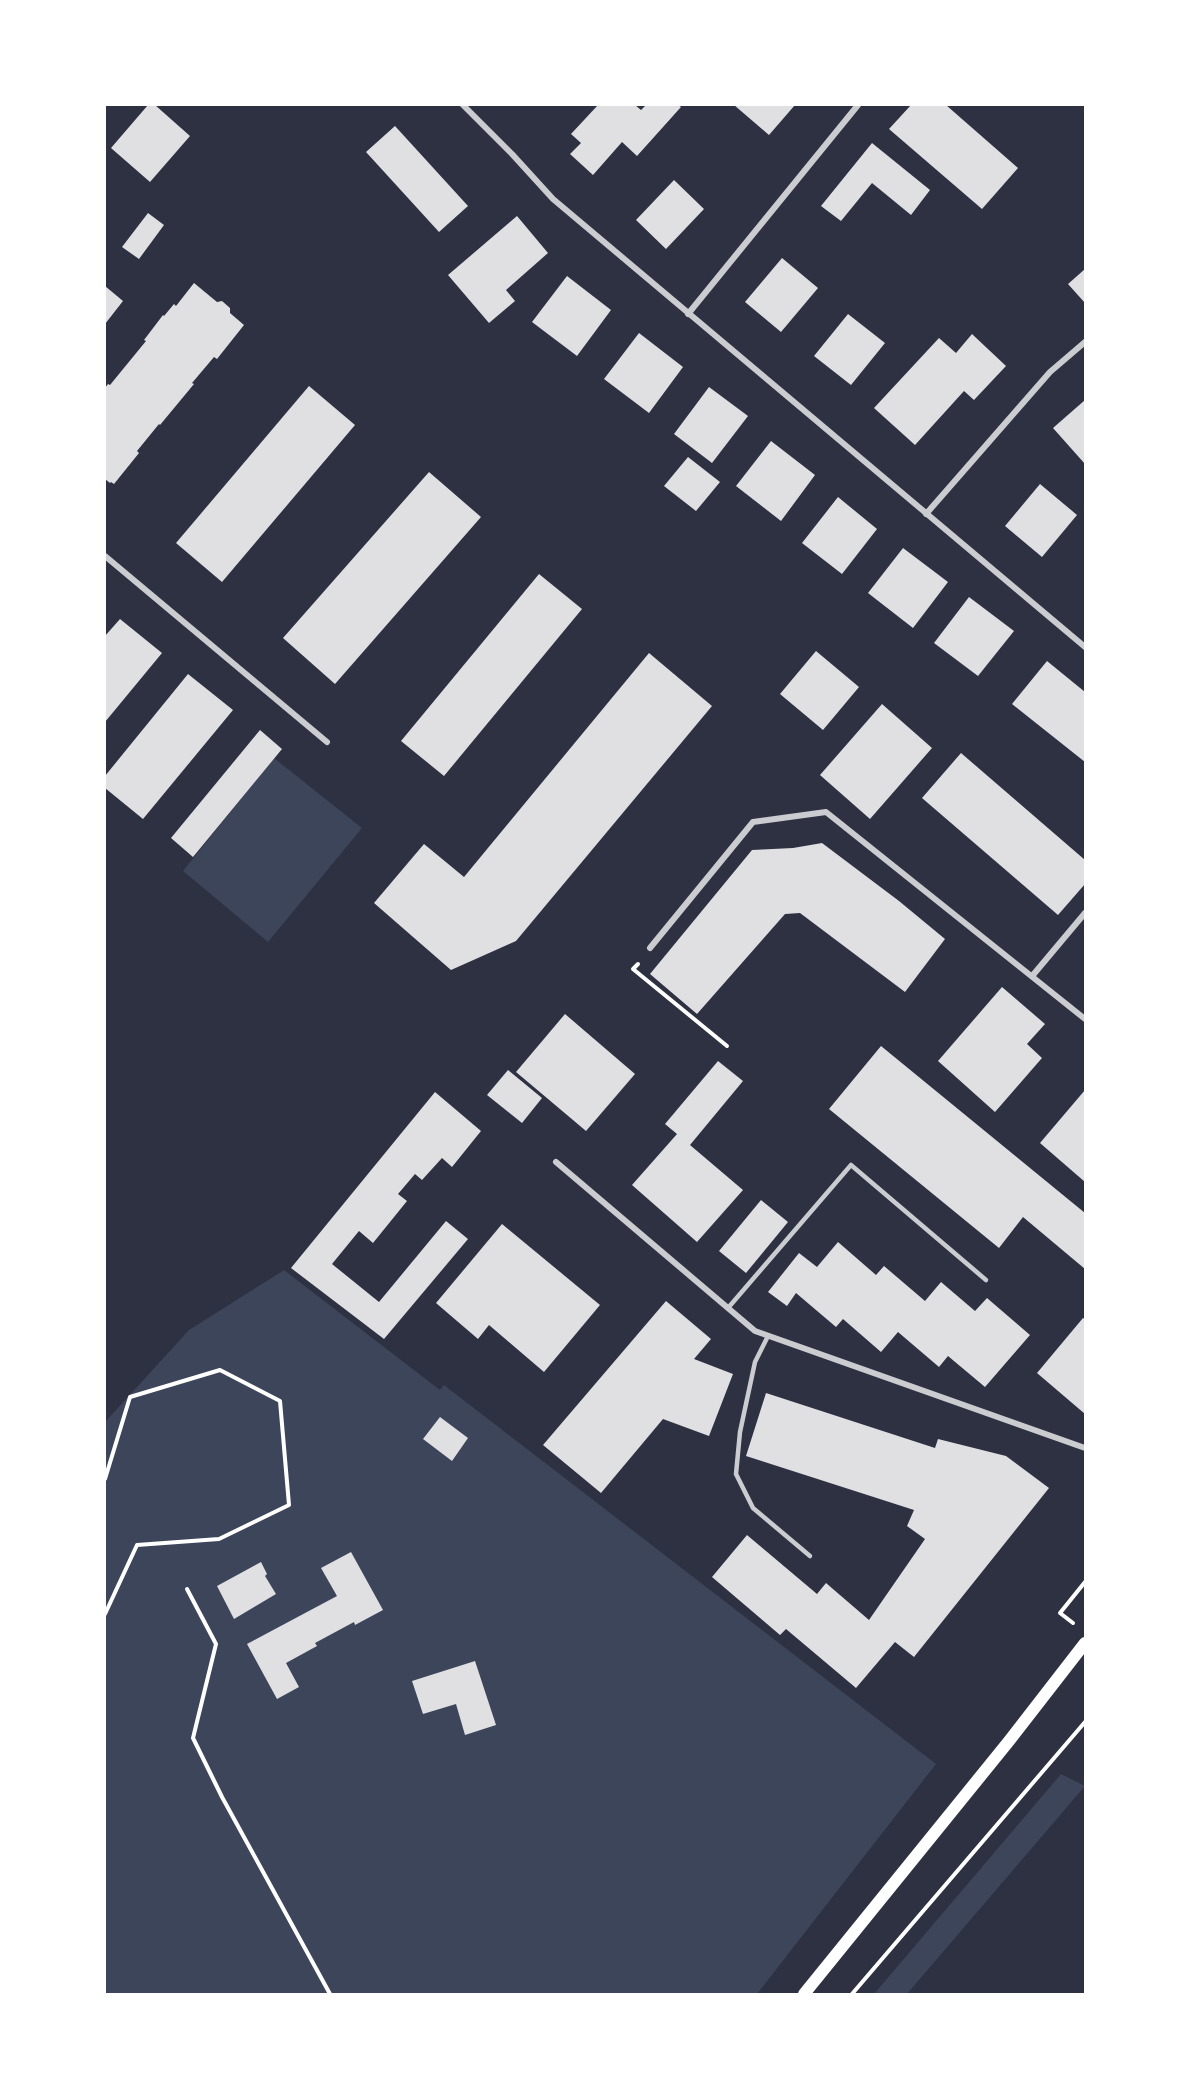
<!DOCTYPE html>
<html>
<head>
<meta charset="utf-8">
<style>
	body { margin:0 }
	#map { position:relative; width:1190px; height:2099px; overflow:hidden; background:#2d3142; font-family:Inter,sans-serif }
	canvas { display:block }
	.frame { position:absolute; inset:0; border:106px solid #fff; pointer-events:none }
</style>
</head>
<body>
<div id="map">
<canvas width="1190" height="2099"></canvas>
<div class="frame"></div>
</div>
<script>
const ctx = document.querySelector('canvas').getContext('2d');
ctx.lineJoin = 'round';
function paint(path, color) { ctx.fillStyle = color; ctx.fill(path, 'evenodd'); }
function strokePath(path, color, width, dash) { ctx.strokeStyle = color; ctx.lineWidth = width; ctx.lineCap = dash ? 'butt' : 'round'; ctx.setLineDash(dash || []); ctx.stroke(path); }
paint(new Path2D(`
	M274 758 362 828 268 942 183 871Z
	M284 1270 440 1390 444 1385 936 1764 757 1994H105V1422L189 1330Z
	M1061 1774 1085 1786 907 1994H874Z`), '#3c4559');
paint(new Path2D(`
	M148 105H155L190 136 150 182 111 148Z
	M598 105H635L641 110 646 105H678L681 107 637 156 622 142 593 175 570 154 581 143 571 134Z
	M734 105H795L769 135Z
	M911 105H946L1018 168 982 209 889 129Z
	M395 126 468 206 439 232 366 152Z
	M872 143 930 190 911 215 872 183 841 221 821 206Z
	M674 180 704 209 666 249 636 220Z
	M148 213 164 225 139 259 122 247Z
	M517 216 548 253 506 290 515 301 489 323 448 275Z
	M782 258 818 288 781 332 745 302Z
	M1085 269V303L1068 284Z
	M567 276 611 310 577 356 532 322Z
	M194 283 217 302 222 301 230 308V313L244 325 217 359 214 357 192 383 194 384 160 425 159 424 137 451 139 453 114 484 111 482 110 483 105 479V388L108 384 110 385 146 341 144 340 163 315 164 316 174 304 176 306Z
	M105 286 123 301 105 324Z
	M848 314 885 343 851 385 814 356Z
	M639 333 683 367 649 413 604 379Z
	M972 334 1006 366 974 400 964 391 915 445 874 408 939 338 956 353Z
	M309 386 355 425 222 582 176 543Z
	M709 387 748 416 712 463 674 434Z
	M1085 400V464L1053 428Z
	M771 441 815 475 781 521 736 486Z
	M688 457 720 482 696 511 664 486Z
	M429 472 481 517 335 684 283 638Z
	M1040 484 1077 515 1042 557 1005 526Z
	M838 497 877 529 842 574 802 543Z
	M903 548 948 582 913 628 868 593Z
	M539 574 582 609 444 776 401 741Z
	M969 597 1014 631 978 676 934 643Z
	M120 619 162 653 105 722V636Z
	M816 651 859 687 823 730 780 694Z
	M649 653 712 706 516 941 451 970 374 903 424 844 464 877Z
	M1047 661 1085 692V762L1012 704Z
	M188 674 233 710 143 819 105 788V776Z
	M882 704 932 748 870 819 820 775Z
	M260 730 282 749 193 857 171 838Z
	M961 753 1085 860V884L1058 915 922 798Z
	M822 843 899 901 945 939 905 992 800 913 785 914 697 1014 650 974 752 850 793 848Z
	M1002 987 1045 1024 1027 1044 1042 1058 995 1112 938 1061Z
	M565 1014 635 1074 586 1131 516 1072Z
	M881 1046 1085 1213V1269L1023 1217 999 1248 829 1109Z
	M718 1061 743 1081 690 1145 743 1190 697 1242 632 1185 677 1134 665 1124Z
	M508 1070 542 1098 522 1123 487 1095Z
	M1085 1090V1182L1040 1143Z
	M435 1092 481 1131 452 1167 442 1158 422 1180 415 1174 398 1194 407 1201 373 1243 359 1231 332 1264 379 1302 446 1221 468 1239 384 1339 291 1268Z
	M761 1200 788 1222 746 1273 719 1251Z
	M502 1224 600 1305 544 1372 489 1325 478 1339 436 1303Z
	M838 1242 876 1275 884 1266 925 1301 941 1282 975 1311 987 1298 1030 1335 985 1387 948 1356 939 1367 898 1332 881 1352 843 1319 836 1327 796 1293 787 1306 768 1292 799 1253 817 1267Z
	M666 1301 711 1339 694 1359 733 1374 709 1436 663 1419 601 1493 543 1445Z
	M1083 1318 1085 1319V1414L1037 1373Z
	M766 1393 935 1448 938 1439 1006 1456 1049 1488 914 1657 895 1642 856 1688 786 1629 780 1635 712 1577 747 1535 817 1594 826 1583 869 1620 925 1539 907 1526 914 1510 746 1456Z
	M440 1417 468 1438 452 1461 423 1439Z
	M351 1552 383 1610 355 1625 354 1622 315 1643 317 1646 286 1663 299 1687 277 1699 247 1644 337 1596 321 1568Z
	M261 1562 267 1574 265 1576 276 1594 234 1619 217 1586Z
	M475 1661 496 1725 465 1735 456 1704 423 1714 412 1681Z`), '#e0e0e3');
strokePath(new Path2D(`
	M638 964 633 969 727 1046
	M105 1479 130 1397 220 1370 280 1401 289 1505 219 1539 137 1545 105 1614
	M187 1589 216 1644 193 1738 222 1797 330 1994
	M1073 1623 1060 1613 1085 1582
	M852 1994 1085 1722`), '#fff', 4);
strokePath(new Path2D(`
	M728 1308 851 1165 986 1280
	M768 1336 755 1362 740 1432 736 1474 753 1508 810 1556`), '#caccd0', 4.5);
strokePath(new Path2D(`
	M463 105 512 154 553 199 1085 647
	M688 314 858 105
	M926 514 1050 372 1085 342
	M105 556 327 742
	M650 948 753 822 826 812 1085 1019
	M1033 975 1085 913
	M556 1162 755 1331 1085 1448`), '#caccd0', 6);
strokePath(new Path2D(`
	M804 1994 1009 1741 1085 1643`), '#fff', 12);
</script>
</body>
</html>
